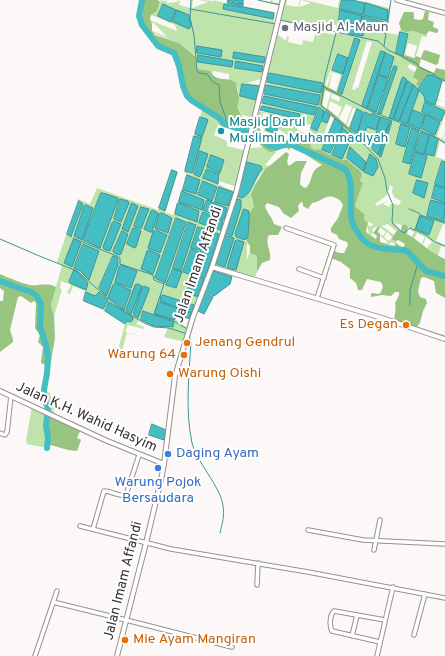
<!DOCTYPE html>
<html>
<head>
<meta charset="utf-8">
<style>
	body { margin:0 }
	canvas { display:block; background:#fcf8f7 }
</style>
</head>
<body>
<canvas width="445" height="656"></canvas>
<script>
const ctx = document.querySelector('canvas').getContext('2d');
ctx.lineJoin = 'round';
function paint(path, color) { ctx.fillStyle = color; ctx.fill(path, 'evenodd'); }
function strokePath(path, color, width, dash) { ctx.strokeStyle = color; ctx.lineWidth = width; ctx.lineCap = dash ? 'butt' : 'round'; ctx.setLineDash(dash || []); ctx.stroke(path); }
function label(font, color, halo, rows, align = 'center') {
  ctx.font = font + ' Overpass,sans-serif'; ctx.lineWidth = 4; ctx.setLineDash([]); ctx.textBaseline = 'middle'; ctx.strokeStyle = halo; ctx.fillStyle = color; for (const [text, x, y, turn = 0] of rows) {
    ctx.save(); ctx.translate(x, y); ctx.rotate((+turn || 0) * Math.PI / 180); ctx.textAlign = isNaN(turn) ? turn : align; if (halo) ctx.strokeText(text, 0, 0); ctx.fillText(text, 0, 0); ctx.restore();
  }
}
paint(new Path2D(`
	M161 0 164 1 167 0 166 3 179 2 175 0 180 1 179 5 190 8 191 0H193L192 8 208 2 197 0 214 1 216 0V1L226 3 227 0 233 2 234 0 233 2 238 1 234 0 243 1 244 0 243 6 275 12 274 23 275 24 279 5 258 0 270 2 271 0H273L272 2 279 3V0H287L286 5 298 7 300 0H301L299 7 311 3 302 0H305L338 8 339 0H342L341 9 365 3 352 0 366 2 367 0V2L389 8 391 0 388 33 398 35 399 31 401 30 406 32 413 31 427 35V37L422 36 416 56H414L417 46 408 43 405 55 402 56 417 67 418 68 410 64 407 67 415 72 413 76 418 80 416 83 419 87 418 89 424 96 425 100 435 105 442 81 438 99 445 103 438 100 436 104 445 108V115L437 136 442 139 445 130 443 139 445 141V144L440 141 436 157 445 160V162L442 161 435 184 445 188V189L435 186 432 198 445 203V204L431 200 444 221 445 218V224H443L436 241 445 245V247L441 246 438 256 427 248 432 242 426 237 423 245 422 243 425 237 417 233 414 239 412 236 414 232 409 229 408 227 404 224 402 225 395 223 399 228 396 231 388 224 382 226 394 235 392 237 387 232 384 237 389 241 391 239 397 241 395 244 391 242 390 244 393 245 386 243 387 241 381 237 380 234 383 236 386 232 378 226 372 229 373 231 371 235 374 239 366 231 369 234 367 224 371 227 373 224 364 220 365 216 355 206 363 183 360 181 362 175 346 160C336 161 326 152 317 149L316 150 311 148 310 140 313 130 310 129 311 125 298 122 296 127 298 130 308 135 307 136 296 131 294 139H287L289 136 278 129 276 140 274 141 275 136 265 131 263 134 269 114 263 113 260 130 256 126 259 112 258 117 252 115 250 117 242 115 237 107C239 98 241 82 229 80V74L213 71 212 76 210 71 197 69 196 56 187 50 179 43 153 33 152 31 167 37 153 22 152 25 150 20 177 31 175 25 151 15 157 11ZM278 20 310 28V30L316 31 313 42 303 40 302 45 288 42 289 37 287 36 286 41 277 34 278 31 276 30ZM324 22 336 25V28L344 29 348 35 337 33 335 35 318 31 319 28H322ZM355 39 360 40 341 97H340L339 102 331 98 332 93H331L326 109H328L330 101 342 107 338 117 339 118 346 104 352 107 346 124 347 125 353 108 356 109 349 127 350 128 357 109 363 112 357 135 353 136 343 126 330 153 322 150 335 119 334 118 327 135 324 134 331 116 330 115 327 123 322 121 324 111 318 131 311 128 319 107 318 105 264 94V96L314 115 262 103V106L300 114 299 119 258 111 255 102 256 100 240 95 242 84 259 86 260 85 247 83 261 79 260 83 267 82 266 85 320 95 321 93 267 82 269 73 323 83 325 85 336 55 327 87 329 88 332 72 341 75 336 91 338 92ZM367 41 372 42 358 88 356 87 355 90 352 89ZM236 62 263 66 262 72 235 68ZM379 76 388 79 376 112 368 109ZM414 86 419 91 406 124 400 121ZM390 185 393 187 392 192 394 197 401 201 399 205 394 204H390V207L383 204 389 200 377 206 375 204 387 195V191L389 190Z
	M203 107 219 118 227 126 225 128 218 125 214 135 227 141V146L243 150 245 156 252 130 253 136 250 148 264 147C266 152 272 152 277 151L265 165 269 166C261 171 253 185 252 194 250 203 259 204 249 215V211L236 237C242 240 248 240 250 246L247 243V260L250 251V253L257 256V272L254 279 233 275 232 277 217 271C201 286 196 317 190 338L187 335 185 342 164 337 168 328 151 326 140 320 136 324 144 327V329L128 325 125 332 147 338 127 333 122 351 118 350 125 324 128 321H130L133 317 119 309 112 303 105 309V311L102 310 108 301 99 292 95 296 86 292 84 301 82 300 85 291 73 286 70 294 67 293 71 285 61 281 60 288 62 290 54 316 51 305 62 265 57 262 78 199 90 204 97 188 158 210 171 169 178 172 165 212 173 215 187 174 184 172ZM194 137 202 138 191 174 185 170ZM187 175 200 180 195 194 183 190ZM220 175 219 181 237 187 236 192 203 178ZM203 181 217 187 212 201 198 196V193ZM78 201 83 204 72 237 67 234ZM84 206 93 208 82 240 74 236ZM175 220 186 222 166 281 155 278ZM187 222 196 225 181 270 173 268ZM209 230 219 234 208 266 194 274ZM83 244 99 251 89 280 80 271 74 268 82 245ZM191 249 199 252 191 275 183 272ZM112 256 119 259 118 265 107 296 99 288ZM114 283 131 290 124 310 108 297ZM159 302 191 313 186 327 175 319 155 313ZM143 311 174 322 172 328 154 326 141 320Z
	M44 389H46L47 392 50 393 55 416 48 414 46 425 48 438 47 448 27 444 26 441 32 406 48 413C48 404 42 397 44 389Z`), '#bee3ab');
paint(new Path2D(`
	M142 0H158L160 2 157 11 151 15 150 19 152 25V31L155 35 179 43 196 57 197 69 210 71C216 83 228 76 236 83L239 99 237 107 245 122 248 123 253 115 258 116 257 123H254L253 126 258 127 264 136 272 141 277 140 282 144C293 133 293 142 304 144L310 129 313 130 310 140 311 148 316 150 317 149C328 153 335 160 347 160L361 172 362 175 360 181 363 183 355 206 365 215 364 220 368 222 366 231 367 233 376 239 377 236 372 232H374L378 226 380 227 378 232 380 234V242L394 246 396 243 403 248 405 244 398 240 396 241 391 239 398 229 401 230 402 225 405 224 408 227 407 234C420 241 430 253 445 259V298L436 293 434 281 424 277 421 278 418 291 420 297 426 299 427 303 423 311 420 323 415 329 395 322C393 315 397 313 395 303L399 295V292H395L391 296 382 295 371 297V293L379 294 381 292 383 286 381 282 367 279 362 290H358L356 283 350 278V269L341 262 331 258 333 250 339 253H344L348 245 347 242 339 239 337 235 331 232V228L338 218 343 205C341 201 340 200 336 198 325 193 322 202 312 203L308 209 303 206V203L301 202 298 206 299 211 291 218 283 213 279 207 267 203 265 206C267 213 272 217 274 224L282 227 278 235H269C264 243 272 251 270 260L262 263 257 272V256L250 253V246L246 240 248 237 247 231 249 215 254 206 251 194 255 185 265 169 272 164 286 152 289 154 287 162 289 166 296 161H307L301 173 300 184 303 187 306 188C315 178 308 172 322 165L292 146 289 150 286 147C281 148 276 152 271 152 264 151 253 137 252 131 246 134 231 129 225 125 223 123 222 120 219 118 210 110 193 106 186 95 179 82 181 66 174 53L158 46 142 25 139 16Z
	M425 11 429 12 428 20 434 22 433 27 438 29V32L436 33 429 31 426 35 413 31 406 32 401 30 399 23 404 12H413L414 13V19L420 20 423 19Z
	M425 50 440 55 438 64 436 65 421 59 419 66 434 73 436 68 445 70V82C441 81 440 79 436 77 427 72 424 80 419 87L416 84 418 80 413 77 417 67 402 58 401 57 405 55 414 58 416 56 421 58 423 52Z
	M323 83 327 87 342 94 341 97H340L325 90 322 105 326 109H328L357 134 356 136H354L318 105Z
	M0 274C10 278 20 283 30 285 39 286 48 282 56 287L51 305 54 316 55 338 50 367 41 363V361L43 347 38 342 40 335 35 328 36 303 34 301 31 303 21 296 18 297 10 330 13 339V342L0 352V301H3L4 291 0 288Z
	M48 413 81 429 77 438 81 440 77 451 68 450 47 444 46 425Z`), '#97c47f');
const water = new Path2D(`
	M228 0H243V4L239 3 243 4V7L274 13 273 19 223 9 224 4 242 7 238 6V3L237 5 233 4V2L232 4 228 3Z
	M342 0H352L365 3 363 15 340 9Z
	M366 3 388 10 387 21 364 15Z
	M163 4 176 10 171 22 158 16Z
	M177 10 189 15 191 26 189 29 173 22Z
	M340 10 362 16 360 25 339 20Z
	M363 16 387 23 385 33 361 25Z
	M339 21 364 29 363 36 349 34V29L339 26Z
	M400 32 408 34 403 56 396 53Z
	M355 38 360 40 342 94 338 92Z
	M197 46 222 50 221 57 197 53Z
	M381 51 385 52 367 108 362 106Z
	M234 52 265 57 264 63 233 58Z
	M386 53 394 57 388 78 379 74Z
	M338 54 348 58 343 74 332 70Z
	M198 55 233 61 232 67 198 62Z
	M236 61 263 66 262 72 235 68Z
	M394 66H396L397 68 381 114 378 113Z
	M269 73 323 83 321 93 267 82Z
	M379 75 388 79 376 112 368 109Z
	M428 75 435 76 442 81 435 105 425 101 424 96 418 89Z
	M404 77 407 80 393 119 389 118 402 78Z
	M408 81 413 85 399 121 394 119Z
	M242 84 259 86 256 100 240 96Z
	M266 85 320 95 318 105 264 94Z
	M414 85 419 91 407 124 400 121Z
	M264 96 317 107 314 115 262 103Z
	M425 102 445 111 441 121 422 112Z
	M262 106 300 114 299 119 260 110Z
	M319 107 324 111 322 118 325 111 330 115 327 123 321 121 317 131 311 128Z
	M357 109 363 112 357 134 350 128Z
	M413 110 425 115 420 129 408 124Z
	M365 112 371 115 372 113 380 117 376 130 367 127 362 140 357 135Z
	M271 115 280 117 276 134 266 130Z
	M426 115 440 122 435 135 422 129Z
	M200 117 207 119 208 120 202 137 195 134Z
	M381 117 392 121 381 157 379 156 389 123 378 155 372 149Z
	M335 119 343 126 330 153 322 150Z
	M401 124 410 127 405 147 396 144Z
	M343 128 352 136 342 159 332 155Z
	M412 128 419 131 410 164 403 162Z
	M421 132 429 135 424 154 415 151Z
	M430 135 438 139 434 156 425 154Z
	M194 136 202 138 192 173 185 171V170Z
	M350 147 366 162 363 171 347 158Z
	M200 151 208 154 201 175 199 177 194 174Z
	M415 152 427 156 421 178 409 174Z
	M370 154 376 159 378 167 373 176 364 172Z
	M211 155 224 160 220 173 207 167Z
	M442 161 445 162V188L435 184Z
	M247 162 261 166 262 169C254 178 251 195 242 198L236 196Z
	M207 169 219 174 218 184 203 178Z
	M172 170 177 172 165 211 159 208Z
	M187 175 200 180 196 194 183 190Z
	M417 180 428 183 424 198 413 193Z
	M203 181 217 187 212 201 198 195Z
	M435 185 445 189V203L432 198Z
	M219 187 233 192 228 206 215 202Z
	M182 191 204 200 202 210 179 202Z
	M101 193H103L118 198V200L100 248 83 240Z
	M120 199 128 201 129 203 121 222 114 219Z
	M236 199 241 200V207L232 236 224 233Z
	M207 200 227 208 224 219 203 210Z
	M431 200 445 204 444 222 427 216Z
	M79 201 83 204 71 237 67 234Z
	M132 203 138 206 128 232 122 229 131 204Z
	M179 203 199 211 197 222 175 214 177 204Z
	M86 205 93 208 82 240 74 236 84 206Z
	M141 207 149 209 141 229 134 226Z
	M244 209 249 211C250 217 248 231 248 237L245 240 236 237 235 234Z
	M153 210 158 213 152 232H150L144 229 151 211Z
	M203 212 223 220 221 230 199 223Z
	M162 213 172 218 168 233 155 228 159 214Z
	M420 216 434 221 429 235 416 229Z
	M176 218 186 222 165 283 155 278Z
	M114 221 121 224 110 251 104 249 103 247 112 223Z
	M188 222 196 225 181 271 173 268Z
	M198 227 206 229 199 250 191 248Z
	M133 228H135L141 231 136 247 134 248 127 244Z
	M156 230 167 235 160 253 148 248 153 232Z
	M208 230 219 234 205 278 194 274Z
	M122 231 128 234 121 254 119 255 114 253 113 251Z
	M223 235 234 238 225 267 214 263Z
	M74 239 81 243 72 267 64 263 73 240Z
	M238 240 244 242 236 270 227 268 235 241Z
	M83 244 99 251 89 280 80 271 74 268Z
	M191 249 199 252 191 275 183 272Z
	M149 250 160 255 153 274 141 269 147 251Z
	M113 256 118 258V265L107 295 106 296 99 288Z
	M121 265 137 271 131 288 115 282 119 267Z
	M173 269 182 272 176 288 166 285Z
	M74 270 79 273 88 283 86 290 70 283 69 282Z
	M214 271 232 277 230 284 214 296 205 291Z
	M193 275 204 279 198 296 188 292Z
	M115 283 131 290 124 310 108 297 113 285Z
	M138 284 142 286 131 314 126 310 135 285Z
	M144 286 149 288V290L138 318 133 314 142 288Z
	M86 292 95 296 99 292 108 300 103 309 84 301Z
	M204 292 213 297 204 314 198 311Z
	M163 295 194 305 192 313 160 301 161 296Z
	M109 302 133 317V319L131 322 127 321 125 324 105 311Z
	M160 302 191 313 190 319 179 315 174 320 156 314 155 312Z
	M143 311 174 322 173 327 154 326 141 320Z
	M152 424 166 430 164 440 149 435Z`);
paint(water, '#44bdc3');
strokePath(water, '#3f9498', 1);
strokePath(new Path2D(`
	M191 0 190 18 194 35 197 71 199 73 207 74 213 82 219 85 220 102 226 118V125
	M258 0 280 5
	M190 9 276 24
	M280 20 378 41 388 50 416 63 421 68 434 74 435 76 445 81
	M336 33 325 76 321 105 356 136 378 159 385 178 387 191 393 205 392 221 393 224 402 232 404 233 410 228 424 234 435 242 445 246
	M384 46 391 0
	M324 87 373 112 432 135 445 143
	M409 209 419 213 420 215 445 223
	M415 230 420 216
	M73 238 119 257 120 258V264L153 275 154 280 164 284 154 314 174 321 187 329
	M0 239 37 255 77 271 118 307 144 323 154 327 169 328 187 334
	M198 297 187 293V291L207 230
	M410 305V290L418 263
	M186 333 190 321
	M189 337 191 342C189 376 185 410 192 443 197 463 221 487 223 506 225 515 222 524 220 533`), '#3f9498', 1);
strokePath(new Path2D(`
	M142 0 139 16 142 25 158 46 174 53 179 66 183 86 187 96 191 100 219 118 224 124 254 134 269 145 277 147 288 144 292 145 345 169C354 181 350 200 351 214 351 221 355 229 359 234 362 240 367 244 373 246 383 250 394 249 404 250L408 252 426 271 445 276
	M0 281 31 292 36 295 41 304 40 327 46 345 48 358 47 373 44 390V398L48 409 46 425 48 438 47 448`), '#44bdc3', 6);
const minor = new Path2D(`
	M397 0 445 13
	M286 228 334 245 317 298
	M299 269 324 278
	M0 433 5 435 7 432 11 396
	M80 526 171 549 308 572 445 598
	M93 529 104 491C112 491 119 497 126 495L139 455
	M308 530 363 540 445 544
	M374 550 380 520
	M257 585 258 563
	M53 602 126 620 232 647
	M414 635 425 594
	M352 636 357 615
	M380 642 332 631C329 625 330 615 334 611L385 620
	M35 656 57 591
	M377 656 393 587`);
const tertiary = new Path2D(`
	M212 267 382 318 445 339
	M0 391 105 440 164 464
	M117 656 146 543 161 480 164 464 175 376 193 317 212 267 236 193 283 0`);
strokePath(minor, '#949190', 5.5);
strokePath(tertiary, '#949190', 6);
strokePath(minor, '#fff', 3.5);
strokePath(tertiary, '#fff', 4);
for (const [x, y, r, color] of [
	[285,28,4,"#6b7280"],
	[221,131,4,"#0f9aa8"],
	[406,325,4,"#e8710a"],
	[187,343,4,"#e8710a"],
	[184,355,4,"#e8710a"],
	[170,374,4,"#e8710a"],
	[168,454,4,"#3f7fe0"],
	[158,468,4,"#3f7fe0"],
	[125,640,4,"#e8710a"]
]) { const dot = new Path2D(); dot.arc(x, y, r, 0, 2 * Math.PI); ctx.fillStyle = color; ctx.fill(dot); strokePath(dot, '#fff', 1.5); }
label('14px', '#5b616d', '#fff', [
	["Masjid Al-Maun",293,28]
], 'left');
label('14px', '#0d838f', '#fff', [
	["Masjid Darul",229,123],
	["Muslimin Muhammadiyah",229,139]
], 'left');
label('14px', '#343332', '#fff', [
	["Jalan Imam Affandi",199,265,-71],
	["Jalan K.H. Wahid Hasyim",86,418,24],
	["Jalan Imam Affandi",124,581,-76]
]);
label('14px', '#c56008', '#fff', [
	["Es Degan",398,325,"right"],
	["Jenang Gendrul",195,343],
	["Warung 64",176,355,"right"],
	["Warung Oishi",178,374],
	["Mie Ayam Mangiran",133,640]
], 'left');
label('14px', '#366cbe', '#fff', [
	["Daging Ayam",176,454],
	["Warung Pojok",158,483,"center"],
	["Bersaudara",158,499,"center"]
], 'left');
</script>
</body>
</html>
